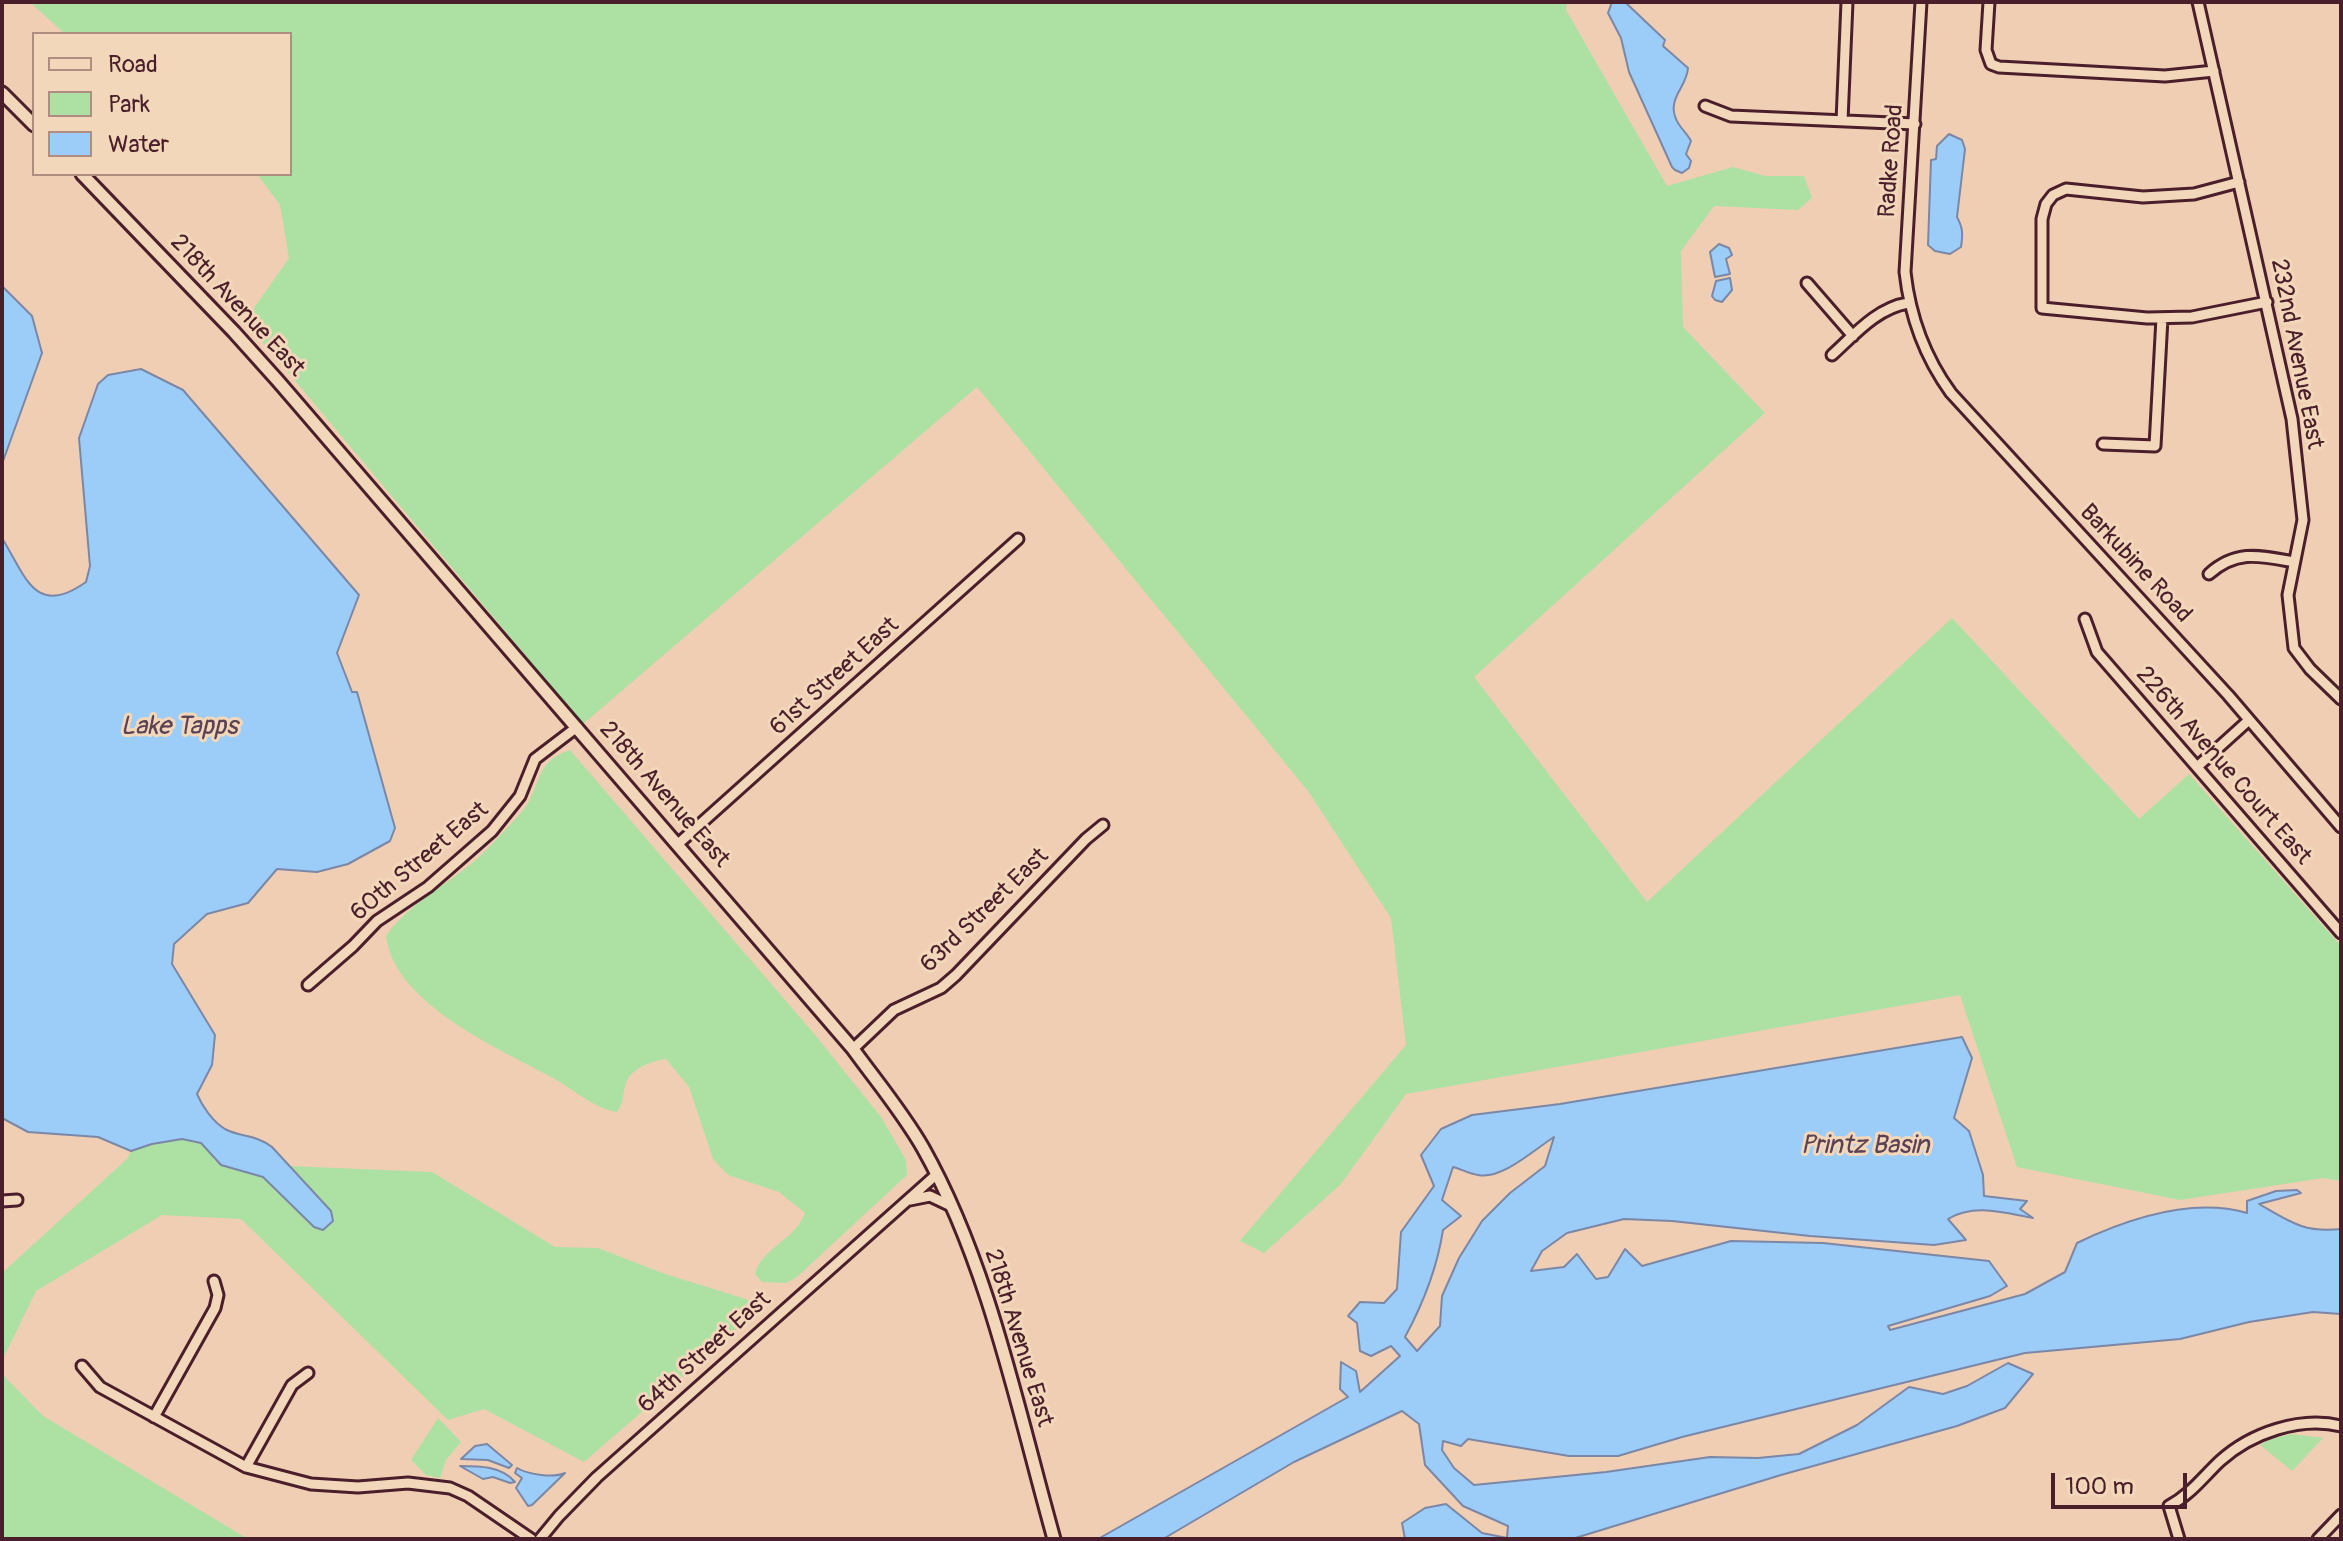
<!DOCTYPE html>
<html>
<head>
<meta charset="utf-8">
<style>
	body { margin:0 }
	#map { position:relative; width:2343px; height:1541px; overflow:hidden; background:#f0ceb4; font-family:Pangolin,sans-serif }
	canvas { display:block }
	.frame { position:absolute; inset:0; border:4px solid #4a1f2b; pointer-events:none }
	.legend { position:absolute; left:32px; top:32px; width:260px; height:144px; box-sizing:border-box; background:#f3d7ba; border:2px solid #af8d81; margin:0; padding:10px 14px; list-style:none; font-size:24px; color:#4a1f2b }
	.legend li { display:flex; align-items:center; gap:16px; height:40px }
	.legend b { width:40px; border:2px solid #af8d81 }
	.scale { position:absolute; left:2051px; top:1473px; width:136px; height:36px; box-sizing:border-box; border:4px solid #4a1f2b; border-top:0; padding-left:10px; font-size:24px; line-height:28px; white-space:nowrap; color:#4a1f2b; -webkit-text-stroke:6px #f3d7ba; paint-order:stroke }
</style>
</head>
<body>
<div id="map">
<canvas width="2343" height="1541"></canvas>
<div class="frame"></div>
<ul class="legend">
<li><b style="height:10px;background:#f3d7ba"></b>Road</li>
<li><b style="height:22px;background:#ace1a3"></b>Park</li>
<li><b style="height:22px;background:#9cccf8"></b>Water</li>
</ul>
<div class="scale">100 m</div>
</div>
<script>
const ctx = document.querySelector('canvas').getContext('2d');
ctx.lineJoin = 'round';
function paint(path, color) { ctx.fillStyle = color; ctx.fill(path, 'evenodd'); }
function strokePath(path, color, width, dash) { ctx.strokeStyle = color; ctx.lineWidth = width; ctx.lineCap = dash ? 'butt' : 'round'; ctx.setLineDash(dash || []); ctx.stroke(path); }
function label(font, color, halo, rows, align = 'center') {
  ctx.font = font + ' Pangolin,sans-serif'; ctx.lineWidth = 6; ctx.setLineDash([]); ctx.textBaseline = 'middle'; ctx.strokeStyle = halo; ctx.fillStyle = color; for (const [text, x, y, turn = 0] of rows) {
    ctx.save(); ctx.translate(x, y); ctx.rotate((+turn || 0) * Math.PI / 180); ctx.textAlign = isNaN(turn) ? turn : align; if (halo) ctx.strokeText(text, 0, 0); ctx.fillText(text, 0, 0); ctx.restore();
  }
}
paint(new Path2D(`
	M30 2H1567L1566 10 1667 186 1733 167 1765 176H1804L1812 198 1798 210 1714 206 1681 251 1683 327 1765 413 1474 677 1647 902 1952 618 2139 819 2189 774 2341 946V1181L2323 1178 2180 1200 2017 1167 1960 995 1406 1094 1341 1184 1264 1253 1240 1241 1406 1045 1391 918 1308 791 977 387 583 724 245 321 289 258 280 205 257 174H290V34H65Z
	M570 750 816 1036 881 1117 906 1160 907 1175 797 1277 786 1283 762 1282 755 1274C761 1249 796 1239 805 1213L779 1192 728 1175 713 1159 689 1087 666 1059C650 1062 629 1068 625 1087 622 1098 624 1102 617 1112 593 1108 575 1090 553 1078 500 1049 394 1004 386 936 407 906 443 887 471 864 488 850 504 831 519 815 543 789 531 763 570 750Z
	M182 1139 201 1143 221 1165 263 1177 314 1227 323 1230 331 1211 289 1166 432 1172 555 1247 598 1248 662 1273 765 1305 584 1462 484 1409 448 1420 241 1219 162 1215 36 1291 2 1361V1273L127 1159 131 1151 152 1144Z
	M2 1374 43 1416 248 1539H2Z
	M438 1418 461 1442 446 1460 440 1478 426 1475 411 1460Z
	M2291 1434 2323 1438 2292 1471 2260 1445 2271 1439Z`), '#ace1a3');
const water = new Path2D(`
	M1612 2H1625L1665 40 1663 46 1688 68C1687 87 1667 98 1676 119 1679 127 1687 133 1691 141L1686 154 1691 161 1689 168 1682 173 1675 170 1672 167 1629 72 1621 38 1608 13Z
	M1949 134 1962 140 1965 149 1957 217C1963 228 1963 234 1961 247L1950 254 1935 251 1928 245 1931 160 1936 159 1937 146Z
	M1719 244 1729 248 1732 255 1726 259 1730 274 1715 277 1710 252Z
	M1730 278 1732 290 1722 302 1715 300 1712 296 1716 281Z
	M2 286 32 316 42 353 2 464Z
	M141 369 183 390 359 595 337 653 352 692H357L395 828 390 841 348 864 317 872 277 869 248 903 207 914 174 944 172 964 215 1035 212 1065 197 1094C202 1106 213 1122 225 1129 240 1137 257 1135 272 1147L331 1211 333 1221 323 1230 314 1227 263 1177 221 1165 201 1143 182 1139 152 1144 131 1151 98 1137 28 1132 2 1118V538C26 577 35 618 86 582L90 566 79 438 98 384 108 375Z
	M1962 1037 1972 1058 1954 1118 1969 1131 1983 1175 1984 1196 2027 1201 2020 1209 2033 1218C2005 1213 1974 1203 1948 1219L1966 1240 1934 1245 1810 1236 1672 1221 1624 1219 1567 1233 1542 1251 1531 1271 1564 1267 1577 1254 1596 1279 1608 1277 1625 1249 1642 1266 1731 1241 1823 1243 1989 1261 2007 1286 1990 1296 1888 1326 1890 1330 2025 1294 2065 1272 2077 1243C2127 1219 2191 1197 2247 1213V1201L2276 1191 2297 1190 2301 1193 2259 1204C2290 1222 2304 1233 2341 1229V1314L2313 1312 2249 1322 2180 1339 2025 1353 1682 1437 1618 1456H1569L1468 1439 1461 1446 1443 1441 1442 1450 1454 1468 1474 1485 1606 1472 1710 1457 1758 1458 1799 1454 1857 1425 1909 1387 1943 1394 1967 1386 2008 1363 2033 1374 2005 1408 1957 1426 1781 1475 1572 1539H1405L1402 1523 1425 1508 1446 1504 1482 1533 1507 1538 1508 1526 1463 1506 1425 1465 1419 1424 1402 1411 1294 1462 1163 1539H1098L1348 1397 1340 1389 1341 1362 1356 1371 1360 1392 1400 1356 1391 1346 1371 1356 1360 1351 1357 1323 1348 1316 1360 1302 1384 1303 1397 1289 1401 1232 1434 1186 1421 1155 1441 1129 1472 1115 1560 1104ZM1554 1137 1545 1166 1510 1193 1482 1221 1459 1258 1442 1296 1440 1326 1417 1351 1405 1337C1424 1302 1437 1269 1443 1230L1461 1216 1442 1200 1453 1167C1461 1169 1469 1174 1478 1175 1502 1180 1535 1149 1554 1137Z
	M487 1444 512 1465 509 1468 488 1460 461 1459 475 1446Z
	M460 1466C479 1466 502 1466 515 1482L510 1483 493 1477 483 1479Z
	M517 1468C529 1475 554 1478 565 1473L532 1505 528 1506 516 1488 522 1478 515 1473Z`);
paint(water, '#9cccf8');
strokePath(water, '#7b87a6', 2);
const minor = new Path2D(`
	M1921 2 1905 272C1910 317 1924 356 1951 393L2228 695 2341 827
	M1989 2 1986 50 1991 64 1999 67 2165 76 2214 71
	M2198 2 2292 419 2303 520 2288 595 2294 648 2310 669 2341 699
	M1705 106 1731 116 1915 124
	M1842 121 1847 2
	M2239 182 2194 194 2143 197 2066 189 2053 195 2046 204 2042 219V308L2147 318 2192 317 2267 302
	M1807 283 1853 336
	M1832 355C1855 334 1877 308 1908 303
	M2103 444 2155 446 2162 318
	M2209 574C2237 549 2261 556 2294 562
	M2085 619 2097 652 2341 933
	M2197 767 2249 720
	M678 844 1018 539
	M308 985 353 946 377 921 428 887 492 831 520 796 535 759 577 727
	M853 1049 894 1010 941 988 956 975 1086 839 1103 825
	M910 1200 930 1196 951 1206
	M2 1201 17 1200
	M82 1366 100 1387 246 1467 311 1484 358 1487 408 1483 450 1488 468 1496 531 1539
	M154 1417 215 1308 218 1295 214 1281
	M246 1467 292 1385 308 1373
	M540 1539 559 1516 597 1477 937 1174
	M2179 1539 2169 1506C2190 1495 2203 1477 2220 1461 2251 1433 2300 1416 2341 1426
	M2318 1539 2341 1515`);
const tertiary = new Path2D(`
	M2 93 34 125
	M82 174 234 332 278 381 853 1049C877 1082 903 1113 923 1148 989 1265 1018 1411 1054 1539`);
strokePath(minor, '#4a1f2b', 15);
strokePath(tertiary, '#4a1f2b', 17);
strokePath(minor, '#f3d7ba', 9);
strokePath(tertiary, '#f3d7ba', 11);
label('24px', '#4a1f2b', '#f3d7ba', [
	["Radke Road",1892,161,-86],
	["218th Avenue East",237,306,47],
	["232nd Avenue East",2296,354,79],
	["Barkubine Road",2135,564,47],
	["61st Street East",835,677,-42],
	["226th Avenue Court East",2223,766,49],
	["218th Avenue East",664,795,49],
	["60th Street East",420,862,-40],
	["63rd Street East",985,911,-44],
	["218th Avenue East",1018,1338,73],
	["64th Street East",705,1353,-42]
]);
label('italic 26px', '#5a4254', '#f3d7ba', [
	["Lake Tapps",179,727],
	["Printz Basin",1865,1146]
]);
</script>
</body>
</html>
